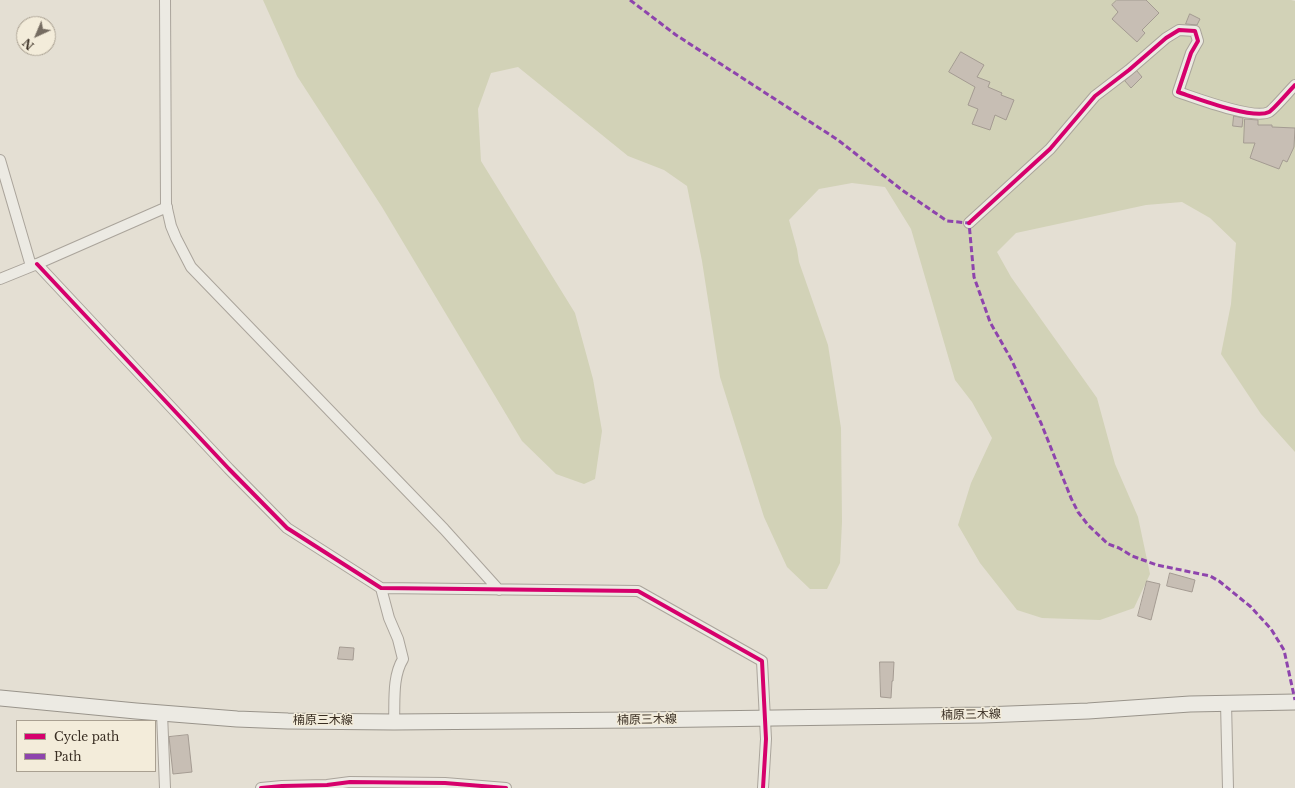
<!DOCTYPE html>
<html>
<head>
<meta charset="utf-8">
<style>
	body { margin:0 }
	#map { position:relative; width:1295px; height:788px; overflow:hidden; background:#e4dfd3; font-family:"Libre Baskerville",serif }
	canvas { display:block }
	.legend { position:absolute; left:16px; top:720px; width:140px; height:52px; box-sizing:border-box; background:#f3ecda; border:1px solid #a9a091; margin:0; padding:5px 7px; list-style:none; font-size:12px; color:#392e23 }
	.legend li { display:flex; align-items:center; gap:8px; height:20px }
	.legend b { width:20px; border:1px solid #a9a091 }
	.north { position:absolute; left:16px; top:16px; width:40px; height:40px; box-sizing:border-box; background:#f3ecda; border:1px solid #a9a091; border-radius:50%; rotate:224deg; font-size:11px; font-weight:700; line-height:16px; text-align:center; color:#392e23 }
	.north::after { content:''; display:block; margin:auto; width:14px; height:18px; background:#756c61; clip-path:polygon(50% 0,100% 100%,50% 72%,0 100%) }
</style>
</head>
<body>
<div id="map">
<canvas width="1295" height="788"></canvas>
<ul class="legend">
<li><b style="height:5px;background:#d6006c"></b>Cycle path</li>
<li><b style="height:5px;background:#8e44ad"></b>Path</li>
</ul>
<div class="north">N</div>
</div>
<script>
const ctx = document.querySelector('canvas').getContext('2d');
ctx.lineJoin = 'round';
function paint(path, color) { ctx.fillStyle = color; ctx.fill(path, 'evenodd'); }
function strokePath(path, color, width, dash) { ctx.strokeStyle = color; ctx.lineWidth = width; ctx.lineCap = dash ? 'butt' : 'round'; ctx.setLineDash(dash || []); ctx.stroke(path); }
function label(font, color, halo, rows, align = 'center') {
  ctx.font = font + ' "Libre Baskerville","Noto Sans JP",serif'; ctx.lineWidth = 3; ctx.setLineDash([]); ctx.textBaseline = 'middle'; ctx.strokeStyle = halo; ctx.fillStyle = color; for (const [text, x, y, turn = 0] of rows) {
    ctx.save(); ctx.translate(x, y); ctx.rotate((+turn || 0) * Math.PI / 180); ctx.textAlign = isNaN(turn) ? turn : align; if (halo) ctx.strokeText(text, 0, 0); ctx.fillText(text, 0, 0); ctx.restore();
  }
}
paint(new Path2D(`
	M263 0H1291L1295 1V452L1261 414 1221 354 1231 304 1236 243 1210 218 1182 202 1146 205 1016 233 997 252 1011 277 1097 398 1115 464 1138 517 1150 574 1134 608 1100 620 1042 618 1017 610 980 563 958 525 971 483 992 438 972 402 955 380 911 229 885 187 852 183 819 189 789 220 797 249 799 262 828 345 841 428 842 522 840 563 827 589H810L787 567 764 517 720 377 702 261 687 186 664 170 628 156 518 67 491 73 478 109 481 161 575 313 593 379 602 431 595 479 584 484 556 474 522 441 382 207 297 76Z`), '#d2d2b7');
const building = new Path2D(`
	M1117 0H1146L1159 13 1142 30 1145 33 1137 42 1112 19 1118 12 1112 5Z
	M1190 14 1200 19 1197 25 1186 24Z
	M961 52 984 65 977 77 990 82 988 87 1002 93 1001 95 1014 100 1006 120 995 115 990 130 972 124 978 109 968 105 975 87 949 72Z
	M1137 71 1142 77 1131 88 1125 81Z
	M1234 116 1243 118 1242 127 1233 126Z
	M1245 119 1258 120V125H1272V127L1295 128 1294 147 1287 162 1283 160 1279 169 1250 158 1255 143H1244Z
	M1170 573 1195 580 1192 592 1167 586Z
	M1147 581 1160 584 1151 620 1138 616Z
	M340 647 354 648 353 660 338 659Z
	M880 662H894L893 681H892L891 698 881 697Z
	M188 735 192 772 173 774 169 737Z`);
paint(building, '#c7beb4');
strokePath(building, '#a49b92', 1);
const street = new Path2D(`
	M165 0 166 204 171 226 176 238 191 267 444 529 499 590
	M0 160 31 266
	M969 223 1050 149 1095 96 1129 70 1166 38 1179 30 1195 31 1198 41 1191 53 1178 92C1196 98 1253 120 1269 112 1273 110 1290 90 1295 85
	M37 264 229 469 287 528 381 588 638 591 762 661 766 739 763 788
	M0 279 37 264 167 207
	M381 588 389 618 398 639 403 659C392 677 395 702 394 722
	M1226 703 1228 788
	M162 713 165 788
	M261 788 282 786 327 785 350 782 445 783 506 788`);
const secondary = new Path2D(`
	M0 698 136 711 237 719 288 721 394 722 636 720 983 715 1088 711 1190 704 1295 702`);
strokePath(street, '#aaa49b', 12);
strokePath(secondary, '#99948b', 17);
strokePath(street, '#eceae3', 10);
strokePath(secondary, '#eceae3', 15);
strokePath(new Path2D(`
	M630 0 676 35 838 140 902 190 947 221 969 223 974 277 990 322 1011 359 1041 423 1071 498 1078 512 1088 525 1108 544 1119 548 1132 556 1157 565 1210 576 1219 581 1251 607 1271 629 1284 650 1295 700`), '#8e44ad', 3, [6, 3]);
strokePath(new Path2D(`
	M969 223 1050 149 1095 96 1129 70 1166 38 1179 30 1195 31 1198 41 1191 53 1178 92C1196 98 1253 120 1269 112 1273 110 1290 90 1295 85
	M37 264 229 469 287 528 381 588 638 591 762 661 766 739 763 788
	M261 788 282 786 327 785 350 782 445 783 506 788`), '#d6006c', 4);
label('12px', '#392e23', '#f3ecda', [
	["楠原三木線",971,715,-1],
	["楠原三木線",647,720,-1],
	["楠原三木線",323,721]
]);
</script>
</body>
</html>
